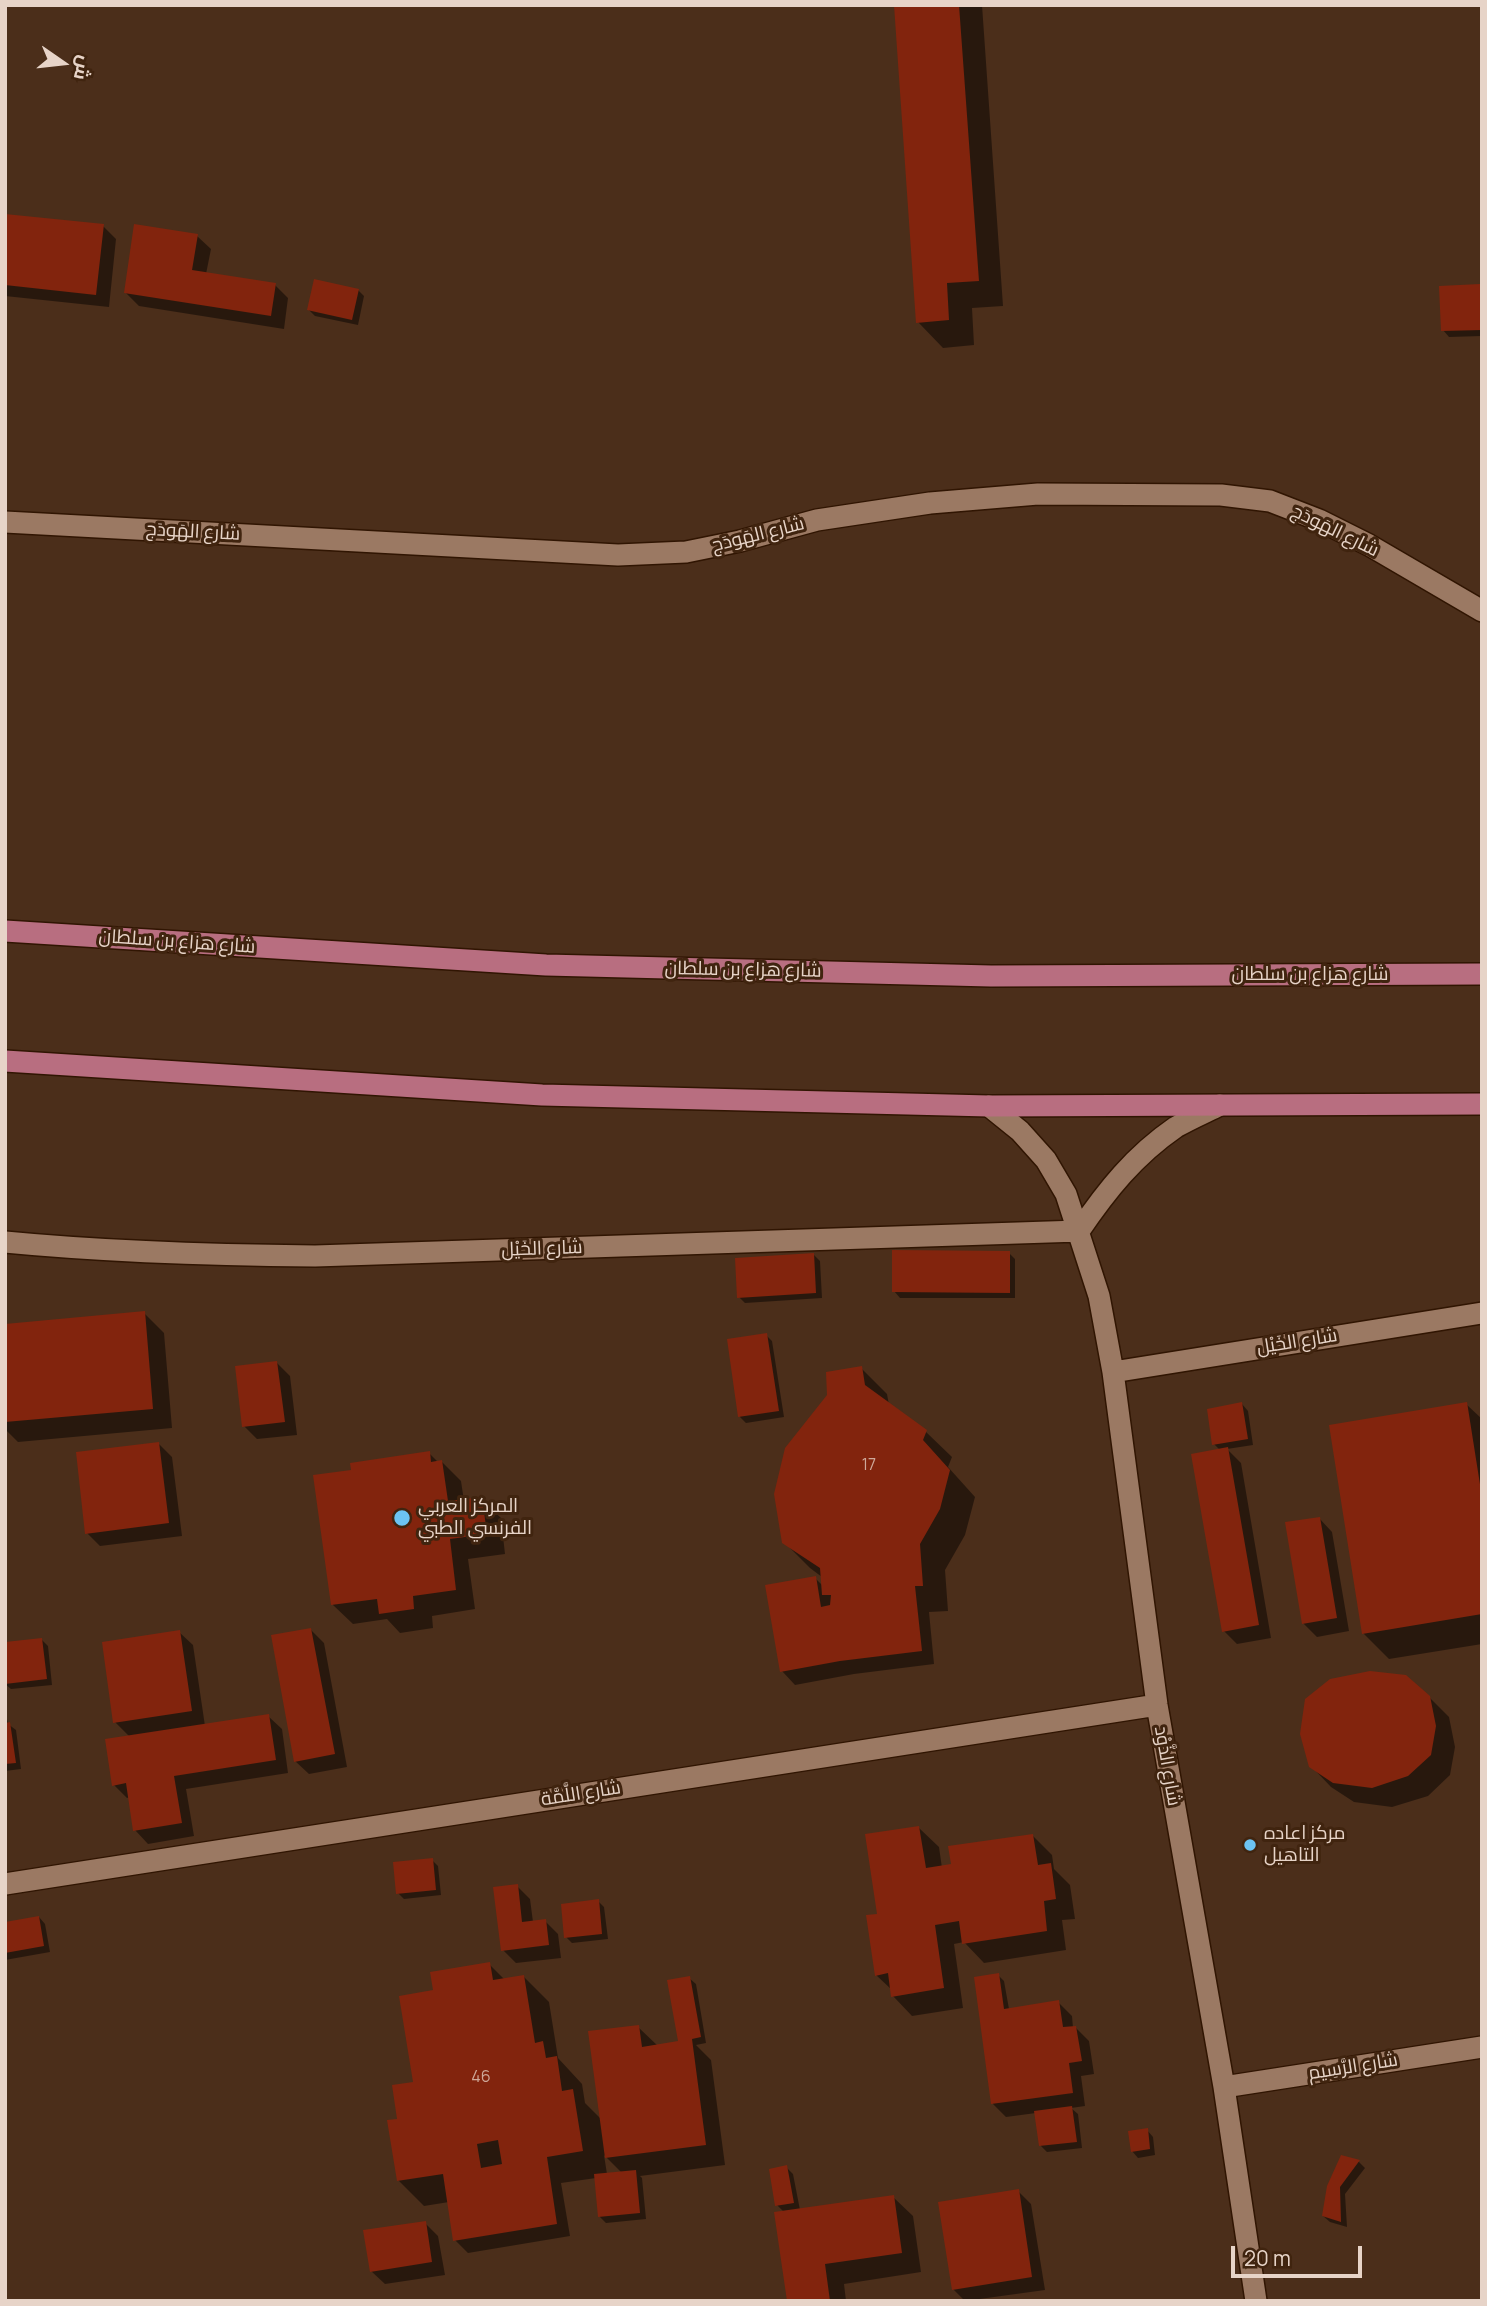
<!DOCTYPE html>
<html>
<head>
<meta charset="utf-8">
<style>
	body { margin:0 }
	#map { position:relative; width:1487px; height:2306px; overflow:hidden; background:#4b2e1a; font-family:Manrope,Cairo,sans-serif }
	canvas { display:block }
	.frame { position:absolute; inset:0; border:7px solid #e7d4c8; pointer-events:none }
	.north { position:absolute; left:28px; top:28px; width:70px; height:70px; -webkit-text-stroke:5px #40240f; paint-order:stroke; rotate:104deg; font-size:19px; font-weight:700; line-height:28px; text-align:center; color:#e7d4c8 }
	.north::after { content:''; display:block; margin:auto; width:24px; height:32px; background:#e7d4c8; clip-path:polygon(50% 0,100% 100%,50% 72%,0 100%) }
	.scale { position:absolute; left:1231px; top:2246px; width:131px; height:32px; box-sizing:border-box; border:4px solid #e7d4c8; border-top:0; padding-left:9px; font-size:21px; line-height:24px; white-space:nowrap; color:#e7d4c8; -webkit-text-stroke:5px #40240f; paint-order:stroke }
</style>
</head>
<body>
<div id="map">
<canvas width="1487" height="2306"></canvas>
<div class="frame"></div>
<div class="north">ش</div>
<div class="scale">20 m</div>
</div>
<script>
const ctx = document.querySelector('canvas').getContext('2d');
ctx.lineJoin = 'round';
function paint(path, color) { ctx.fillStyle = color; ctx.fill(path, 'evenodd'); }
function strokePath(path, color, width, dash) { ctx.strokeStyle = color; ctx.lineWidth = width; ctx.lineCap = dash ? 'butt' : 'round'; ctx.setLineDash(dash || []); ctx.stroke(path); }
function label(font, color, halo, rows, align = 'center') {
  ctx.font = font + ' Manrope,Cairo,sans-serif'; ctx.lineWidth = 6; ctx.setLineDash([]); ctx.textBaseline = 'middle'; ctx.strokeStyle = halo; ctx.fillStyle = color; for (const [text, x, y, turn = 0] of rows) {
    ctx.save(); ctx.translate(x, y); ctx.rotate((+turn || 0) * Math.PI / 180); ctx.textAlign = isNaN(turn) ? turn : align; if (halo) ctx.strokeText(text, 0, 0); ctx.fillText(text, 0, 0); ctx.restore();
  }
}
paint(new Path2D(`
	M896 5H982L1003 306 972 308 974 345 943 348 918 322Z
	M5 215 103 226 116 239 109 307 5 296Z
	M197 236 211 249 206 274 275 285 288 298 284 329 139 306 126 293Z
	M1480 286 1482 288V336L1449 337 1443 330Z
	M358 290 364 296 358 325 315 316 309 310Z
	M1009 1253 1015 1259V1298H900L894 1291Z
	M814 1255 820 1261 822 1298 745 1303 739 1297Z
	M144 1313 164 1333 172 1428 18 1442 5 1429V1325Z
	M766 1335 772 1341 784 1417 746 1423 740 1417Z
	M277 1363 290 1376 297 1435 257 1439 244 1426Z
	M861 1368 887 1394 889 1405 926 1432 952 1457 948 1467 975 1497 965 1535 945 1570 948 1611 929 1612 934 1664 854 1674 795 1685 782 1671 815 1578 823 1586 822 1577 810 1568 784 1542Z
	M1242 1404 1248 1411 1253 1445 1227 1449 1241 1463 1271 1638 1237 1644 1224 1631 1221 1451 1214 1444Z
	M1466 1404 1482 1419V1644L1389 1659 1363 1633Z
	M158 1443 172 1457 182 1536 100 1546 87 1533Z
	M429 1453 438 1462 441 1461 461 1481 464 1501 481 1499 501 1518 505 1554 468 1559 475 1609 432 1616 433 1628 400 1633 387 1619 353 1624 333 1605 353 1471Z
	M1319 1518 1332 1532 1349 1631 1317 1637 1303 1623Z
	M311 1630 324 1643 347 1767 309 1774 295 1761Z
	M179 1632 193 1645 205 1726 268 1716 282 1729 288 1773 186 1789 194 1836 148 1844 135 1830 130 1797 127 1798 114 1785 130 1737 115 1722Z
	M42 1640 48 1646 52 1685 11 1689 5 1684V1644Z
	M1429 1697 1449 1717 1455 1747 1450 1775 1428 1796 1392 1807 1354 1802 1331 1787 1311 1766Z
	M5 1709 8 1724 16 1730 21 1769 5 1771Z
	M919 1828 939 1847 942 1868 1032 1835 1052 1855 1054 1869 1070 1885 1075 1919 1062 1920 1066 1950 984 1963 964 1942 954 1944 963 2008 912 2016 893 1996 892 1990 876 1975 879 1916Z
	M432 1860 438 1866 441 1895 404 1899 398 1893Z
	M517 1886 530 1899 533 1922 545 1921 558 1934 561 1958 516 1963 503 1950Z
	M598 1901 604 1907 608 1939 572 1943 566 1937Z
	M39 1917 45 1924 50 1952 5 1960V1923Z
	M489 1964 505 1980 524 1977 549 2002 558 2058 582 2084 585 2103 602 2120 638 2027 658 2046 680 2042 689 1978 696 1984 706 2043 696 2045 711 2060 725 2165 640 2176 642 2178 646 2219 606 2223 600 2217 596 2178 561 2183 570 2236 468 2253 455 2240 449 2202 424 2206 398 2180 399 2120 415 2083 435 1991ZM604 2155 622 2173 607 2174Z
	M998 1975 1004 1981 1009 2009 1058 2002 1072 2016 1073 2028H1076L1089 2041 1094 2074 1081 2076 1085 2106 1071 2108 1078 2114 1082 2148 1047 2152 1041 2146 1036 2113 1006 2117 993 2104Z
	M1147 2130 1153 2137 1155 2155 1138 2158 1132 2151Z
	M1342 2157 1359 2162 1365 2168 1345 2194 1347 2227 1330 2222 1323 2216Z
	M786 2167 793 2174 800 2210 893 2197 913 2216 921 2272 844 2284 846 2301H789L784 2212 777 2205Z
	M1018 2191 1031 2204 1045 2290 965 2301 953 2289Z
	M425 2223 438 2236 445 2275 385 2284 371 2271Z`), '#0007');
paint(new Path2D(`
	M894 5H959L979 281 947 283 949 320 916 323Z
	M5 214 104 224 96 295 5 285Z
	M134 224 198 234 192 270 276 283 271 316 124 293Z
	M314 279 359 289 352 320 307 310Z
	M1480 284 1482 330 1441 331 1439 286Z
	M892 1250 1010 1251V1293L892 1292Z
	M814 1253 816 1293 737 1298 735 1258Z
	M145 1311 153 1409 5 1422V1324Z
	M767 1333 779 1411 738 1417 727 1339Z
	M277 1361 285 1422 242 1427 235 1366Z
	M862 1366 865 1385 927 1430 923 1440 950 1470 940 1509 920 1544 923 1586H915L922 1651 840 1661 780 1672 765 1585 816 1576 821 1607 830 1605 831 1595H822L820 1568 782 1543 774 1494 785 1448 827 1395 826 1372Z
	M1242 1402 1248 1439 1212 1445 1207 1409Z
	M1467 1402 1482 1497V1614L1362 1634 1329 1425Z
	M159 1442 169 1523 85 1534 76 1452Z
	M1228 1447 1259 1625 1222 1632 1191 1454Z
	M430 1451 431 1462 442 1460 448 1501 482 1497 487 1534 450 1539 456 1590 413 1596 414 1609 379 1614 377 1599 331 1605 313 1475 351 1470 350 1463Z
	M1320 1517 1337 1618 1302 1624 1285 1522Z
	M311 1628 335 1754 294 1762 271 1635Z
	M180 1630 192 1711 113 1723 102 1642Z
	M42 1638 47 1679 5 1684V1642Z
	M1370 1671 1406 1675 1430 1696 1436 1726 1431 1755 1408 1776 1372 1788 1333 1783 1309 1767 1300 1734 1305 1699 1330 1679Z
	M269 1714 276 1760 174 1776 182 1823 133 1831 126 1783 112 1786 105 1739Z
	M10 1722 16 1763 5 1764V1723Z
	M919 1826 926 1868 951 1864 948 1846 1033 1834 1038 1865 1051 1863 1056 1899 1044 1901 1047 1931 962 1944 959 1921 935 1925 944 1988 891 1997 888 1973 875 1976 866 1915 877 1914 865 1834Z
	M433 1858 436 1890 396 1894 393 1862Z
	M518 1884 522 1922 546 1919 549 1945 501 1951 493 1887Z
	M599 1899 602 1934 564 1938 561 1904Z
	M39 1916 44 1946 5 1953V1922Z
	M490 1962 493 1980 524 1975 535 2043 543 2041 546 2058 557 2056 562 2091 573 2089 583 2151 547 2157 557 2224 453 2241 443 2174 397 2181 387 2120 397 2119 392 2085 413 2082 399 1996 433 1990 430 1972ZM498 2140 502 2164 481 2168 477 2144Z
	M999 1973 1004 2009 1059 2000 1063 2027 1076 2026 1082 2061 1069 2063 1073 2093 991 2104 974 1977Z
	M690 1976 701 2037 692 2039 706 2145 605 2158 588 2031 639 2025 642 2047 678 2041 667 1980Z
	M1072 2106 1077 2142 1039 2146 1034 2111Z
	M1148 2128 1150 2149 1131 2152 1128 2131Z
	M1341 2155 1360 2160 1340 2187 1341 2222 1322 2216 1327 2186Z
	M787 2165 794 2203 775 2206 769 2169Z
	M636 2170 640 2213 598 2217 594 2174Z
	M1019 2189 1032 2277 952 2290 938 2202Z
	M894 2195 902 2253 825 2264 830 2301H787L774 2212Z
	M426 2221 432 2262 370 2272 363 2230Z`), '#82240d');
const minor = new Path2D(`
	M5 522 618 555 686 552 740 541 817 520 930 503 1038 494 1221 495 1270 501 1319 520 1369 545 1482 611
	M989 1106 1020 1131 1046 1160 1066 1194 1099 1296 1113 1372 1157 1705 1224 2087 1256 2301
	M1079 1231C1107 1190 1134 1156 1176 1127 1190 1119 1206 1112 1220 1105
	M5 1242C108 1252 211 1255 315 1256L1079 1231
	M1113 1372 1482 1313
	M5 1884 1157 1705
	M1224 2087 1482 2047`);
const major = new Path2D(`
	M5 931 546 965 991 976 1482 974
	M5 1061 542 1095 989 1106 1482 1104`);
strokePath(minor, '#301502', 24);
strokePath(major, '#301502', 24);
strokePath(minor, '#9b7963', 21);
strokePath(major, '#b86e80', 21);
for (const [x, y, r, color] of [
	[402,1518,9,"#6cc3f2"],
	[1250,1845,7,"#6cc3f2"]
]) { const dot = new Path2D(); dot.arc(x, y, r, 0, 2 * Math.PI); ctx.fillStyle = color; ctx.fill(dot); strokePath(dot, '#40240f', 2.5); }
label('16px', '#cea899', null, [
	["17",869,1466],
	["46",481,2078]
]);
label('19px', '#e7d4c8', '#40240f', [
	["شارع الهَودَج",1335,531,26],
	["شارع الهَودَج",193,532,3],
	["شارع الهَودَج",758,535,-14],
	["شارع هزاع بن سلطان",177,942,4],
	["شارع هزاع بن سلطان",743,970,1],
	["شارع هزاع بن سلطان",1310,975],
	["شارع الخَيْل",542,1249,-2],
	["شارع الخَيْل",1297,1342,-9],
	["شارع الذَّوْد",1167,1766,80],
	["شارع اللَّمَّة",581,1794,-9],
	["شارع الرَّسِيم",1353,2067,-9]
]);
label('19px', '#e7d4c8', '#40240f', [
	["المركز العربي",418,1507],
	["الفرنسي الطبي",418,1529],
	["مركز اعاده",1264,1834],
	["التاهيل",1264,1856]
], 'left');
</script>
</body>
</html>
